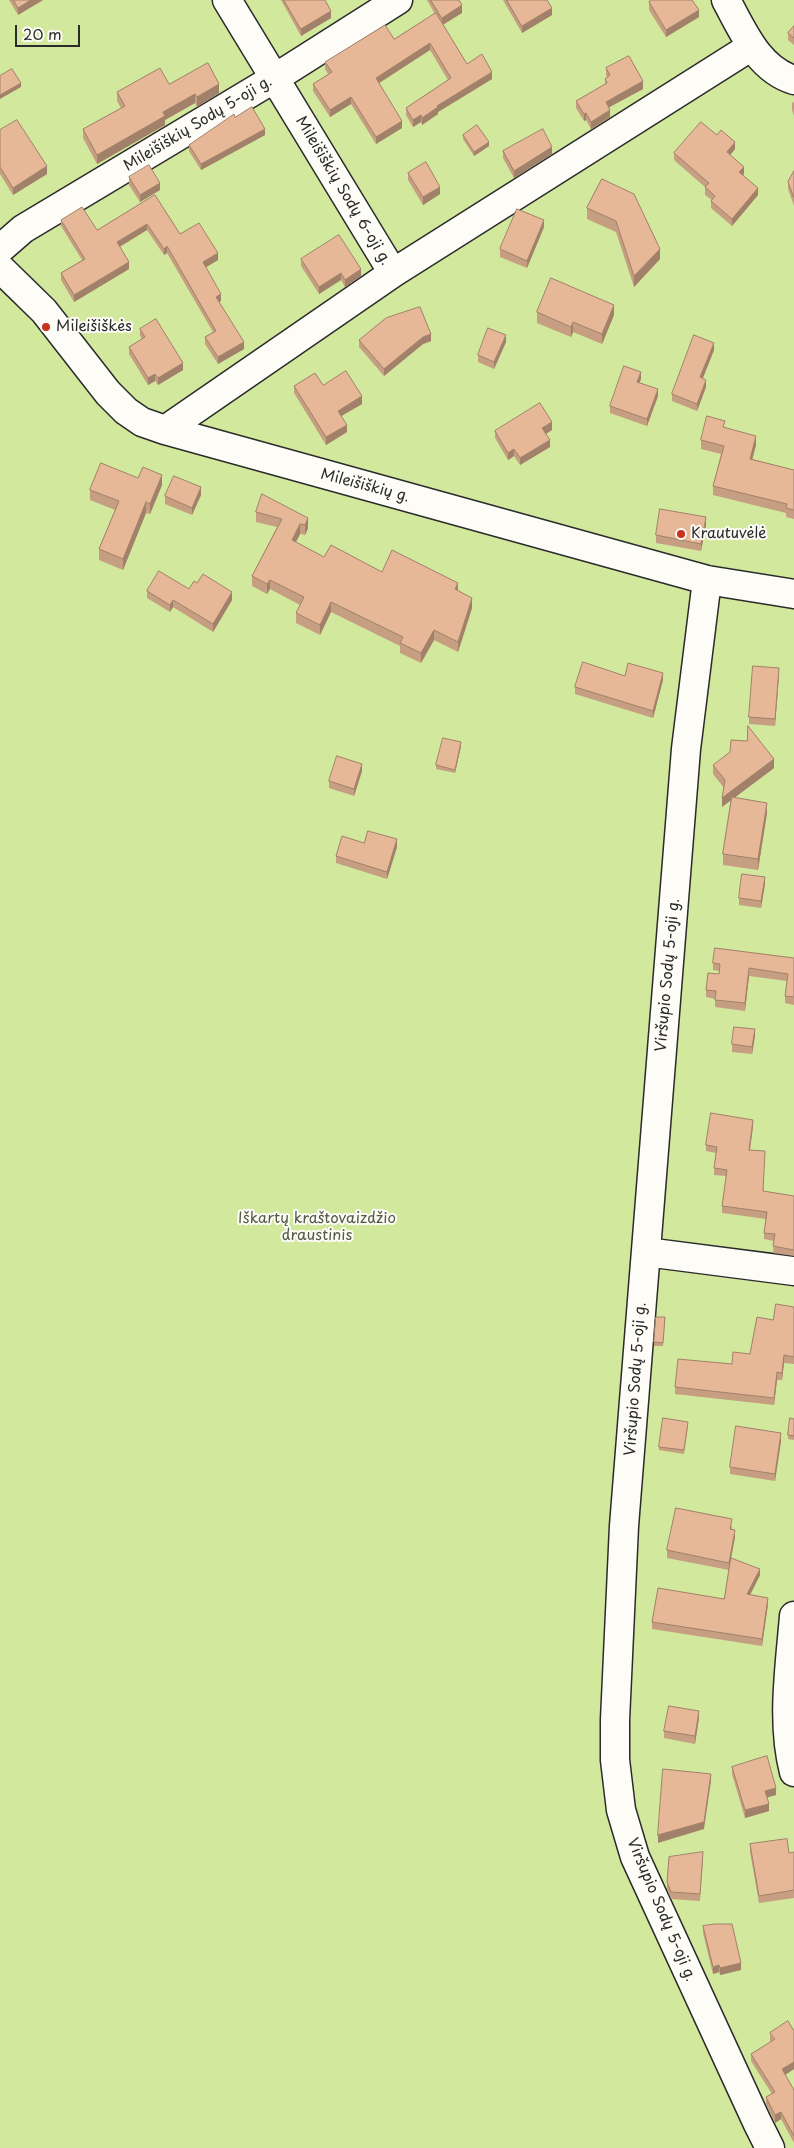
<!DOCTYPE html>
<html>
<head>
<meta charset="utf-8">
<style>
	body { margin:0 }
	#map { position:relative; width:794px; height:2148px; overflow:hidden; background:#f8eee4; font-family:"Playpen Sans",sans-serif }
	canvas { display:block }
	.scale { position:absolute; left:15px; top:25px; width:65px; height:22px; box-sizing:border-box; border:2px solid #2b2b2b; border-top:0; padding-left:6px; font-size:15px; line-height:18px; white-space:nowrap; color:#2b2b2b; -webkit-text-stroke:4px #fdfcf7; paint-order:stroke }
</style>
</head>
<body>
<div id="map">
<canvas width="794" height="2148"></canvas>
<div class="scale">20 m</div>
</div>
<script>
const ctx = document.querySelector('canvas').getContext('2d');
ctx.lineJoin = 'round';
function paint(path, color) { ctx.fillStyle = color; ctx.fill(path, 'evenodd'); }
function strokePath(path, color, width, dash) { ctx.strokeStyle = color; ctx.lineWidth = width; ctx.lineCap = dash ? 'butt' : 'round'; ctx.setLineDash(dash || []); ctx.stroke(path); }
function label(font, color, halo, rows, align = 'center') {
  ctx.font = font + ' "Playpen Sans",sans-serif'; ctx.lineWidth = 4; ctx.setLineDash([]); ctx.textBaseline = 'middle'; ctx.strokeStyle = halo; ctx.fillStyle = color; for (const [text, x, y, turn = 0] of rows) {
    ctx.save(); ctx.translate(x, y); ctx.rotate((+turn || 0) * Math.PI / 180); ctx.textAlign = isNaN(turn) ? turn : align; if (halo) ctx.strokeText(text, 0, 0); ctx.fillText(text, 0, 0); ctx.restore();
  }
}
paint(new Path2D(`
	M0 0H794V2148H0Z`), '#d2e89c');
const minor = new Path2D(`
	M726 0C743 31 758 69 794 80
	M0 249 23 229 275 78 398 0
	M0 268 44 311 108 393 126 411 142 422 165 430 707 580 794 594
	M393 273 752 46
	M165 430 393 273 227 0
	M707 580 686 749 624 1526 615 1720V1760L621 1810 635 1857 757 2122 770 2148
	M646 1252 794 1271
	M794 1616C790 1666 781 1722 794 1772`);
strokePath(minor, '#2b2b2b', 31);
strokePath(minor, '#fdfcf7', 28);
paint(new Path2D(`
	M9 0H43L18 15Z
	M281 0H325L331 18 301 36Z
	M427 0H459L462 13 443 25 467 64 492 79 438 112V114L422 125 421 122 413 127 406 115V108L448 80 430 50 379 83 402 128 376 144 351 104 330 117 313 91V84L328 74 325 69V62L394 39 435 14Z
	M503 0H547L552 15 522 33Z
	M649 2 699 17 666 37 649 10Z
	M794 26V45L788 40V33Z
	M606 68 643 89 609 107 610 117 591 129 586 120 584 121 576 108V101L605 84V79L607 77 606 75Z
	M169 84 219 93 197 107 195 103 165 120V125L97 164 83 138V129L121 108 117 101V92Z
	M794 102V116L792 110V103Z
	M235 117 265 135 201 170 189 151V145Z
	M0 130 47 174 13 195 0 174Z
	M463 135 489 146 474 156 463 139Z
	M717 135 735 149 730 155 744 174 743 175 758 195 732 226 711 208V201L712 200 705 195V187L674 160V153Z
	M503 151 552 154 514 178 503 158Z
	M794 171V206L788 189V182Z
	M408 173 440 194 423 205 408 180Z
	M129 177 160 190 140 202 129 185Z
	M602 179 660 259 634 287 616 232 587 219V208Z
	M155 195 180 234 218 260 206 267 221 301 219 302 244 349 218 364 205 344V337L213 332 167 253 164 255 147 230 120 247 129 269 74 302 61 280V273L82 260 61 226V220L97 230Z
	M544 227 527 268 500 257V249Z
	M301 259 361 276 345 287 341 280 319 294 301 266Z
	M537 312 614 315 602 344 573 332 571 337 537 323Z
	M140 329 183 370 158 385 155 381 148 385 129 354V347L142 339 140 336Z
	M359 340 431 341 423 344 384 376 359 347Z
	M506 342 494 369 478 362V355Z
	M714 350 703 378 706 387 697 411 672 401V394Z
	M641 379 639 382 658 396 647 426 610 413V406Z
	M323 385 362 404 341 416 347 432 326 445 294 393V386Z
	M725 428 756 445 752 459 794 470V519L786 517V513L713 495V486L721 454 701 449V440Z
	M552 430 546 434 550 447 520 465 514 456 508 460 495 438V431Z
	M138 478 162 485 150 514 146 513 123 570 99 560V549L115 510 90 500V490Z
	M201 495 192 515 165 504V496Z
	M256 512 308 518V528L305 535 300 534 296 542 324 557 458 591 472 608 458 652 434 640 421 663 400 653V646L331 612 320 635 296 623V613L300 605 270 589 267 594 252 586V576L277 527 256 522Z
	M706 525 701 551 656 543V535Z
	M197 583 232 600 213 632 173 607 170 612 147 598V591L189 589Z
	M779 675 775 726 749 724V717Z
	M625 676 663 680 653 718 575 694V687Z
	M461 746 455 773 436 769V765Z
	M713 765 774 768 734 798 767 813 758 870 723 865V854L731 800 722 807 724 788 713 774Z
	M362 771 354 796 329 788V781Z
	M364 843 397 847 387 879 336 863V856Z
	M765 884 761 908 739 905V898Z
	M794 958V1005L785 1003V996L787 981 749 976 745 1011 715 1007V999L706 997V990L719 974V971L713 970V963Z
	M755 1036 752 1054 732 1052V1044Z
	M753 1126 750 1150 764 1191 794 1196V1256L773 1253 774 1241 764 1239V1233L766 1219 722 1213V1206L726 1176 714 1175V1168L716 1153 706 1151V1145Z
	M794 1307V1364L784 1363 782 1380H777L774 1405 675 1394V1387L732 1364 750 1354 773 1320Z
	M665 1317 663 1346H654V1342Z
	M794 1419V1440L788 1439V1435Z
	M688 1426 684 1454 659 1450V1447Z
	M781 1441 775 1481 730 1474V1467Z
	M732 1526V1529L735 1537 731 1558 760 1575 750 1595 768 1604 762 1646 652 1629V1622L724 1599 729 1570 667 1558V1550Z
	M699 1718 695 1744 664 1738V1731Z
	M732 1767 776 1795 767 1797 769 1811 745 1818 732 1774Z
	M750 1844 794 1854V1898L759 1903 750 1852Z
	M703 1859 700 1901 671 1899 667 1889V1882Z
	M703 1926 741 1970 720 1975 719 1972 713 1974 703 1933Z
	M770 2033 794 2069 785 2075 794 2090V2143L781 2119 775 2123 766 2104V2097L772 2094 751 2061V2054L771 2042 770 2040Z`), '#c69e82');
paint(new Path2D(`
	M31 0H43L18 15V8Z
	M462 5V13L442 25V18Z
	M552 8V15L522 33V26Z
	M699 10V17L666 37V30Z
	M331 11V18L301 36V29Z
	M430 43V50L376 85V78Z
	M492 72V79L438 112V114L422 125V118L437 106Z
	M643 81V89L606 109V102Z
	M21 83V87L0 99V95Z
	M219 84V93L197 107V97Z
	M195 94V103L165 120V125L97 164V155L163 112Z
	M351 97V104L330 117V110Z
	M610 110V117L591 129V122Z
	M586 113V120L584 121V114Z
	M421 115V122L413 127V120Z
	M402 121V128L376 144V137Z
	M265 129V135L201 170V164Z
	M489 142V146L474 156V152Z
	M735 142V149L727 159V152Z
	M552 147V154L514 178V171Z
	M47 166V174L13 195V188Z
	M744 167V174L739 179V172Z
	M160 183V190L140 202V195Z
	M440 187V194L423 205V197Z
	M758 188V195L732 226V219Z
	M544 220V227L527 268V261Z
	M147 224V230L117 248V242Z
	M167 246V253L164 255V249Z
	M660 249V259L634 287V276Z
	M218 253V260L203 269V262Z
	M129 262V269L74 302V295Z
	M361 269V276L345 287V280Z
	M341 273V280L319 294V287Z
	M221 294V301L216 304V297Z
	M614 305V315L602 344V334Z
	M573 322V332L571 337V327Z
	M431 334V341L423 344 384 376V369L423 337Z
	M506 335V342L494 369V362Z
	M244 342V349L218 364V357Z
	M714 343V350L700 385V377Z
	M183 363V370L158 385V378Z
	M641 372V379L637 389V382Z
	M155 374V381L148 385V378Z
	M706 380V387L697 411V404Z
	M658 389V396L647 426V419Z
	M362 396V404L338 418V411Z
	M552 422V430L542 436V428Z
	M347 425V432L326 445V437Z
	M756 436V445L750 468V459Z
	M550 440V447L520 465V458Z
	M514 449V456L508 460V453Z
	M162 475V485L150 514V504Z
	M201 487V495L192 515V508Z
	M146 502V513L123 570V559Z
	M706 517V525L701 551V544Z
	M308 518V528L305 535V525Z
	M300 524V534L292 550V540Z
	M270 580V589L267 594V584Z
	M458 583V592L455 589Z
	M232 592V600L213 632V624Z
	M472 598V608L458 652V642Z
	M173 600V607L170 612V605Z
	M331 602V612L320 635V625Z
	M434 630V640L421 663V653Z
	M779 668V675L775 726V719Z
	M663 673V680L653 718V711Z
	M461 742V746L455 773V770Z
	M774 759V768L722 807V798Z
	M362 764V771L354 796V789Z
	M767 803V813L758 870V859Z
	M397 839V847L387 879V872Z
	M765 877V884L761 908V901Z
	M749 968V976L745 1011V1003Z
	M755 1029V1036L752 1054V1047Z
	M753 1120V1126L749 1156V1150Z
	M784 1355V1363L782 1380V1373Z
	M777 1372V1380L774 1405V1398Z
	M781 1433V1441L775 1481V1474Z
	M735 1530V1537L729 1570V1563Z
	M760 1569V1575L747 1601V1594Z
	M768 1598V1604L762 1646V1639Z
	M699 1711V1718L695 1744V1736Z
	M711 1774V1781L704 1829 658 1843V1835Z
	M776 1788V1795L765 1798V1791Z
	M769 1804V1811L745 1818V1810Z
	M741 1963V1970L720 1975V1968Z
	M719 1965V1972L713 1974V1967Z
	M794 2062V2069L782 2077V2069Z
	M781 2112V2119L775 2123V2115Z`), '#a1816a');
const building = new Path2D(`
	M14 0H31L18 8Z
	M284 0H325L331 11 301 29Z
	M431 0H459L462 5 442 18Z
	M507 0H547L552 8 522 26Z
	M652 0H692L699 10 666 30 649 2Z
	M436 13 467 64 482 54 492 72 437 106 438 107 422 118 421 115 413 120 406 108 451 78 430 43 376 78 402 121 376 137 351 97 330 110 313 84 332 72 325 62 385 25 394 39Z
	M794 26V38L788 33Z
	M629 56 643 81 606 102 610 110 591 122 586 113 584 114 576 101 607 83 605 79 610 75 606 68Z
	M208 63 219 84 197 97 195 94 163 112 165 116 97 155 83 129 125 106 117 92 160 68 169 84Z
	M12 69 21 83 0 95V76Z
	M252 107 265 129 201 164 189 145 234 114 235 117Z
	M17 120 47 166 13 188 0 167V130Z
	M701 122 717 135 721 130 735 142 727 152 744 167 739 172 758 188 732 219 711 201 715 196 705 187 709 183 674 153Z
	M477 125 489 142 474 152 463 135Z
	M543 129 552 147 514 171 503 151Z
	M426 162 440 187 423 197 408 173Z
	M149 165 160 183 140 195 129 177Z
	M794 171V198L788 182Z
	M602 179 634 194 660 249 634 276 616 221 587 208Z
	M155 195 180 234 199 223 218 253 203 262 221 294 216 297 244 342 218 357 205 337 216 331 167 246 164 249 147 224 117 242 129 262 74 295 61 273 85 259 61 220 82 207 97 230Z
	M517 209 544 220 527 261 500 249Z
	M339 235 361 269 345 280 341 273 319 287 301 259Z
	M551 278 614 305 602 334 573 322 571 327 537 312Z
	M420 307 431 334 423 337 384 369 359 340 386 318Z
	M156 319 183 363 158 378 155 374 148 378 129 347 145 337 140 329Z
	M488 328 506 335 494 362 478 355Z
	M694 335 714 343 700 377 706 380 697 404 672 394Z
	M624 366 641 372 637 382 658 389 647 419 610 406Z
	M346 371 362 396 338 411 347 425 326 437 294 386 315 373 323 385Z
	M540 403 552 422 542 428 550 440 520 458 514 449 508 453 495 431Z
	M707 416 725 421 723 427 756 436 750 459 794 470V510L786 508 787 504 713 486 724 446 701 440Z
	M101 463 138 478 143 467 162 475 150 504 146 502 123 559 99 549 119 501 90 490Z
	M174 476 201 487 192 508 165 496Z
	M262 494 308 518 305 525 300 524 292 540 324 557 331 545 382 572 392 550 458 583 455 589 472 598 458 642 434 630 421 653 400 643 403 637 331 602 320 625 296 613 304 597 270 580 267 584 252 576 282 519 256 512Z
	M660 509 706 517 701 544 656 535Z
	M159 571 189 589 194 581 197 583 203 574 232 592 213 624 173 600 170 605 147 591Z
	M583 662 625 676 628 663 663 673 653 711 575 687Z
	M753 666 779 668 775 719 749 717Z
	M748 726 774 759 722 798 725 780 713 765 730 752 731 740 747 741Z
	M443 738 461 742 455 770 436 765Z
	M337 756 362 764 354 789 329 781Z
	M732 797 767 803 758 859 723 854Z
	M368 831 397 839 387 872 336 856 342 836 364 843Z
	M742 874 765 877 761 901 739 898Z
	M715 948 794 958V997L785 996 788 974 749 968 745 1003 715 1000 716 991 706 990 708 973 719 974 720 964 713 963Z
	M734 1027 755 1029 752 1047 732 1044Z
	M711 1113 753 1120 749 1150 765 1151 763 1191 794 1196V1250L773 1246 775 1234 764 1233 767 1212 722 1206 727 1170 714 1168 717 1147 706 1145Z
	M776 1304 794 1307V1357L784 1355 782 1373 777 1372 774 1398 675 1387 678 1359 732 1364 733 1352 750 1354 757 1317 773 1320Z
	M656 1317H665L663 1343 654 1342Z
	M663 1418 688 1422 684 1450 659 1447Z
	M790 1418 794 1419V1436L788 1435Z
	M736 1426 781 1433 775 1474 730 1467Z
	M676 1508 732 1519 730 1529 735 1530 729 1563 667 1550Z
	M731 1558 760 1569 747 1594 768 1598 762 1639 652 1622 658 1588 724 1599Z
	M669 1706 699 1711 695 1736 664 1731Z
	M767 1756 776 1788 765 1791 769 1804 745 1810 732 1767Z
	M663 1769 711 1774 704 1822 658 1835Z
	M787 1839 789 1853 794 1852V1890L759 1896 750 1844Z
	M703 1852 700 1894 671 1892 667 1882 669 1857Z
	M715 1924H732L741 1963 720 1968 719 1965 713 1967 703 1926Z
	M788 2021 794 2031V2062L782 2069 794 2090V2136L781 2112 775 2115 766 2097 775 2092 751 2054 775 2039 770 2033Z`);
paint(building, '#e6b897');
strokePath(building, '#a1816a', 1);
for (const [x, y, r, color] of [
	[46,327,5,"#c8321e"],
	[681,534,5,"#c8321e"]
]) { const dot = new Path2D(); dot.arc(x, y, r, 0, 2 * Math.PI); ctx.fillStyle = color; ctx.fill(dot); strokePath(dot, '#fdfcf7', 2); }
label('15px', '#2b2b2b', '#fdfcf7', [
	["Mileišiškių Sodų 5-oji g.",198,124,-31],
	["Mileišiškių Sodų 6-oji g.",343,191,59],
	["Mileišiškių g.",365,486,15],
	["Viršupio Sodų 5-oji g.",668,975,-85],
	["Viršupio Sodų 5-oji g.",636,1379,-86],
	["Viršupio Sodų 5-oji g.",661,1910,67]
]);
label('15px', '#2b2b2b', '#fdfcf7', [
	["Mileišiškės",56,327],
	["Krautuvėlė",691,534]
], 'left');
label('15px', '#555a47', '#fdfcf7', [
	["Iškartų kraštovaizdžio",317,1219],
	["draustinis",317,1236]
]);
</script>
</body>
</html>
